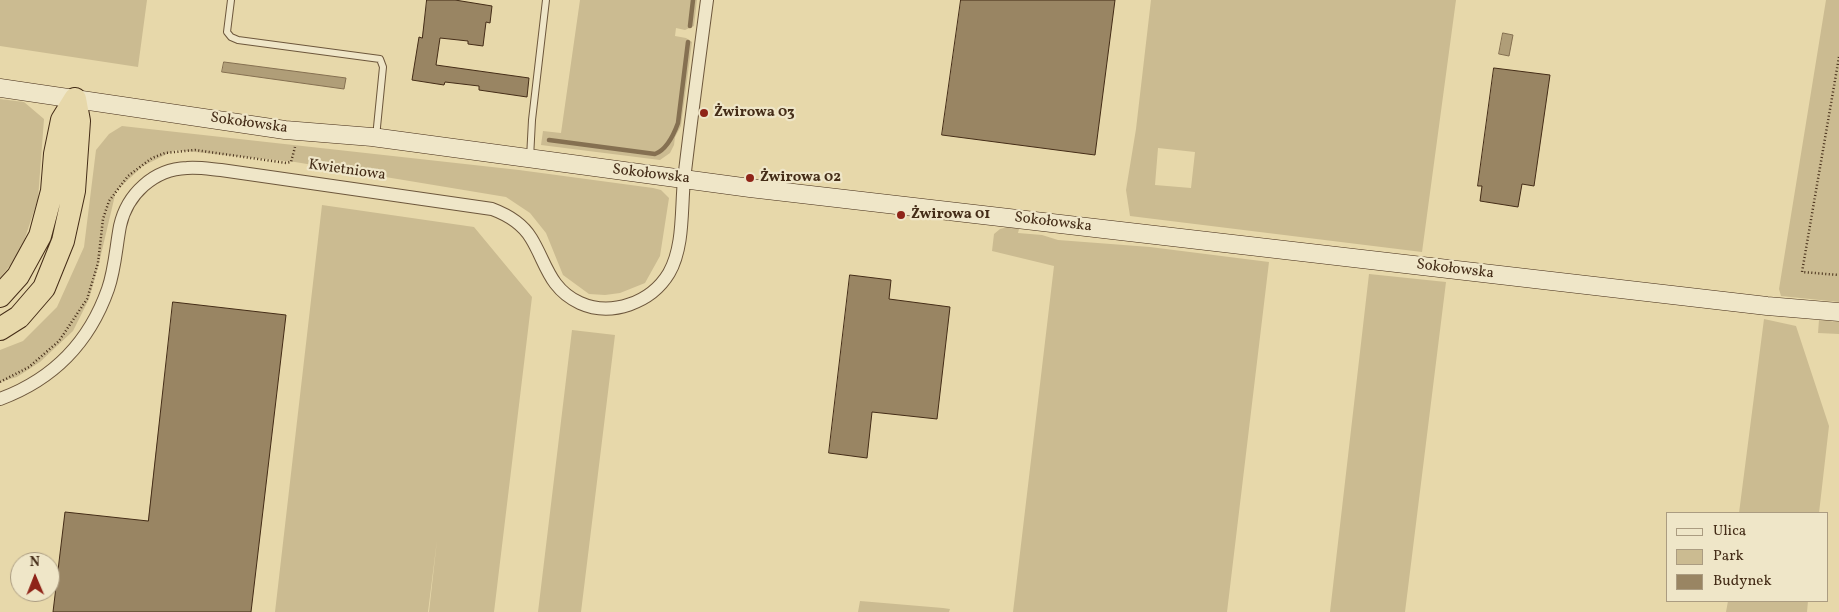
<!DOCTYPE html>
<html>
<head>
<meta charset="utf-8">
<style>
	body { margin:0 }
	#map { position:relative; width:1839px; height:612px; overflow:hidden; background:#e7d8aa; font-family:Vollkorn,serif }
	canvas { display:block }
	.legend { position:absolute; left:1666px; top:512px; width:162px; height:90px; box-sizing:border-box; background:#efe6c8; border:1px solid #ab9c81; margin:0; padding:6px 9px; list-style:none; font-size:15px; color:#442c17 }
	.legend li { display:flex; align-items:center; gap:10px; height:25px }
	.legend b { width:25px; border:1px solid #ab9c81 }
	.north { position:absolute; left:10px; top:552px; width:50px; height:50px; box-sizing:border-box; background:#efe6c8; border:1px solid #ab9c81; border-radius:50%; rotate:359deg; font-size:14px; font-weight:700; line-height:20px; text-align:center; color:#442c17 }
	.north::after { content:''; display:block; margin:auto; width:18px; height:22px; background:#8f2418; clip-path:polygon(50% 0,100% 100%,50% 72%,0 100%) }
</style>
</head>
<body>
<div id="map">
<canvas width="1839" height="612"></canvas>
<ul class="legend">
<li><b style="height:6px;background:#efe6c8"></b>Ulica</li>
<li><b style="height:14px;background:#cbbb91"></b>Park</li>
<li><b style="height:14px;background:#998563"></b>Budynek</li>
</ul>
<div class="north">N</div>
</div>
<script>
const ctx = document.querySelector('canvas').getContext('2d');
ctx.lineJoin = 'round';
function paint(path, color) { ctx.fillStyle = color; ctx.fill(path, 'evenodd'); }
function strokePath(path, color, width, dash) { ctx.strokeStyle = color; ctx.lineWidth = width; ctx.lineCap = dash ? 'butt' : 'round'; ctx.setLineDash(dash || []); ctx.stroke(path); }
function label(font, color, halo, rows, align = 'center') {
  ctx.font = font + ' Vollkorn,serif'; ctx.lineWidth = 4.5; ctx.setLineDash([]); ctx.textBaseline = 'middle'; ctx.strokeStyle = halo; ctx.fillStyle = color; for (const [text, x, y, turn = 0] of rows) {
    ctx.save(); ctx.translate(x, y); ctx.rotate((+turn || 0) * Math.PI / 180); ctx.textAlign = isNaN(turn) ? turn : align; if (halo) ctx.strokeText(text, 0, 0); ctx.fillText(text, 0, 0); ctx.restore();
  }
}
paint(new Path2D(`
	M0 0H147L138 67 0 46Z
	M580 0H697L694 26 685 30 676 28 675 36 686 38 692 42 681 126 675 137 674 145 670 153 660 160 541 145 543 131 561 133Z
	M1151 0H1456L1422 252 1130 216 1126 190 1136 129ZM1158 148 1195 152 1191 188 1155 185Z
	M1826 0H1839V302L1781 296 1779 289Z
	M0 99 24 102 44 119 38 199 20 253 0 278Z
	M122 126 519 170 653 188 661 190 669 198 660 256 645 283 620 293 605 295 589 294 563 275 546 233 530 213 506 197 295 162 175 150 143 166 116 191 99 263 89 299 73 331 40 362 17 377 0 382V350L23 341 57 307 84 247 96 150 109 134Z
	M322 205 474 227 532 297 494 612H429L437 540 428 612H275Z
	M1007 227 1019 229 1018 233 1042 235 1058 240 1150 247 1269 262 1227 612H1013L1054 266 992 251 994 234 1000 229Z
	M1369 274 1446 282 1405 612H1330Z
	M1764 319 1796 326 1829 426 1819 513H1739Z
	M1819 320 1839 322V334L1818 333Z
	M572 330 615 335 581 612H538Z
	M860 601 943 608 950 609 949 612H858Z
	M1728 601H1808L1807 612H1726Z`), '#cbbb91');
const water = new Path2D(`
	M1503 33 1513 35 1509 56 1499 54Z
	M224 62 346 78 344 89 222 72Z`);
paint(water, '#b09e78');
strokePath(water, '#857051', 1);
strokePath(new Path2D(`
	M690 26 693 0
	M549 140 655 154C666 150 674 134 678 123L688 42`), '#857051', 4.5);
const building = new Path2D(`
	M427 0H455L492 6 490 23 486 22 483 46 468 44V41L440 38 436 65 529 78 527 97 479 90V86L445 82 444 85 412 80 419 37 422 38Z
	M961 0H1115L1095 155 942 135Z
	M1494 68 1550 75 1534 186 1522 184 1518 207 1480 201 1482 186H1478Z
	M850 275 891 280 889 299 950 307 937 419 872 412 867 458 829 453Z
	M173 302 286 315 251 612H53L65 512 148 521Z`);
paint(building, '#998563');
strokePath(building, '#442c17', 1);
const lane = new Path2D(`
	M231 0 227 32 231 37 238 40 380 59 383 67 376 137
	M530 158 532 120 546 0`);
const street = new Path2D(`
	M0 399C54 379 89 343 108 289 115 269 116 247 120 226 127 194 154 169 187 168 198 167 210 169 221 170L492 209C508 215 522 223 531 238 546 262 549 289 580 303 611 317 651 303 669 273 684 247 681 210 684 180 691 120 699 60 707 0`);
const secondary = new Path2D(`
	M0 88 285 130 372 137 750 188 1767 306 1839 312`);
const highway = new Path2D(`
	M0 296 18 276 40 236 52 191 55 154 62 120 75 99
	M0 329 19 317 44 288 63 241 74 191 79 121 75 99`);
strokePath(lane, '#6d573c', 8);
strokePath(street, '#6d573c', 14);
strokePath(secondary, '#442c17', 19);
strokePath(highway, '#442c17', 24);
strokePath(new Path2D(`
	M1839 57 1802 272 1839 275
	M0 382 29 367 59 341 87 299 98 263 103 219 109 201 128 176 152 158 165 153 195 150 286 163 291 162 295 147`), '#442c17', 2.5, [1, 2.5]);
strokePath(lane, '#efe6c8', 6);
strokePath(street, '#efe6c8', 12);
strokePath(secondary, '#efe6c8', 18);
strokePath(highway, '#e7d8aa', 22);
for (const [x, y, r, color] of [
	[704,113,5,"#8f2418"],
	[750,178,5,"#8f2418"],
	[901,215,5,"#8f2418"]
]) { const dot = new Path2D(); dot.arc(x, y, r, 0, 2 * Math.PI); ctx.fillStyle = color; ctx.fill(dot); strokePath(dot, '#efe6c8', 2); }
label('bold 15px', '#442c17', '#efe6c8', [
	["Żwirowa 03",714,113],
	["Żwirowa 02",760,178],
	["Żwirowa 01",911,215]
], 'left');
label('15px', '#442c17', '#efe6c8', [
	["Sokołowska",249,124,8],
	["Kwietniowa",347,171,8],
	["Sokołowska",651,175,7],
	["Sokołowska",1053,223,7],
	["Sokołowska",1455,270,7]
]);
</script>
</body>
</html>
